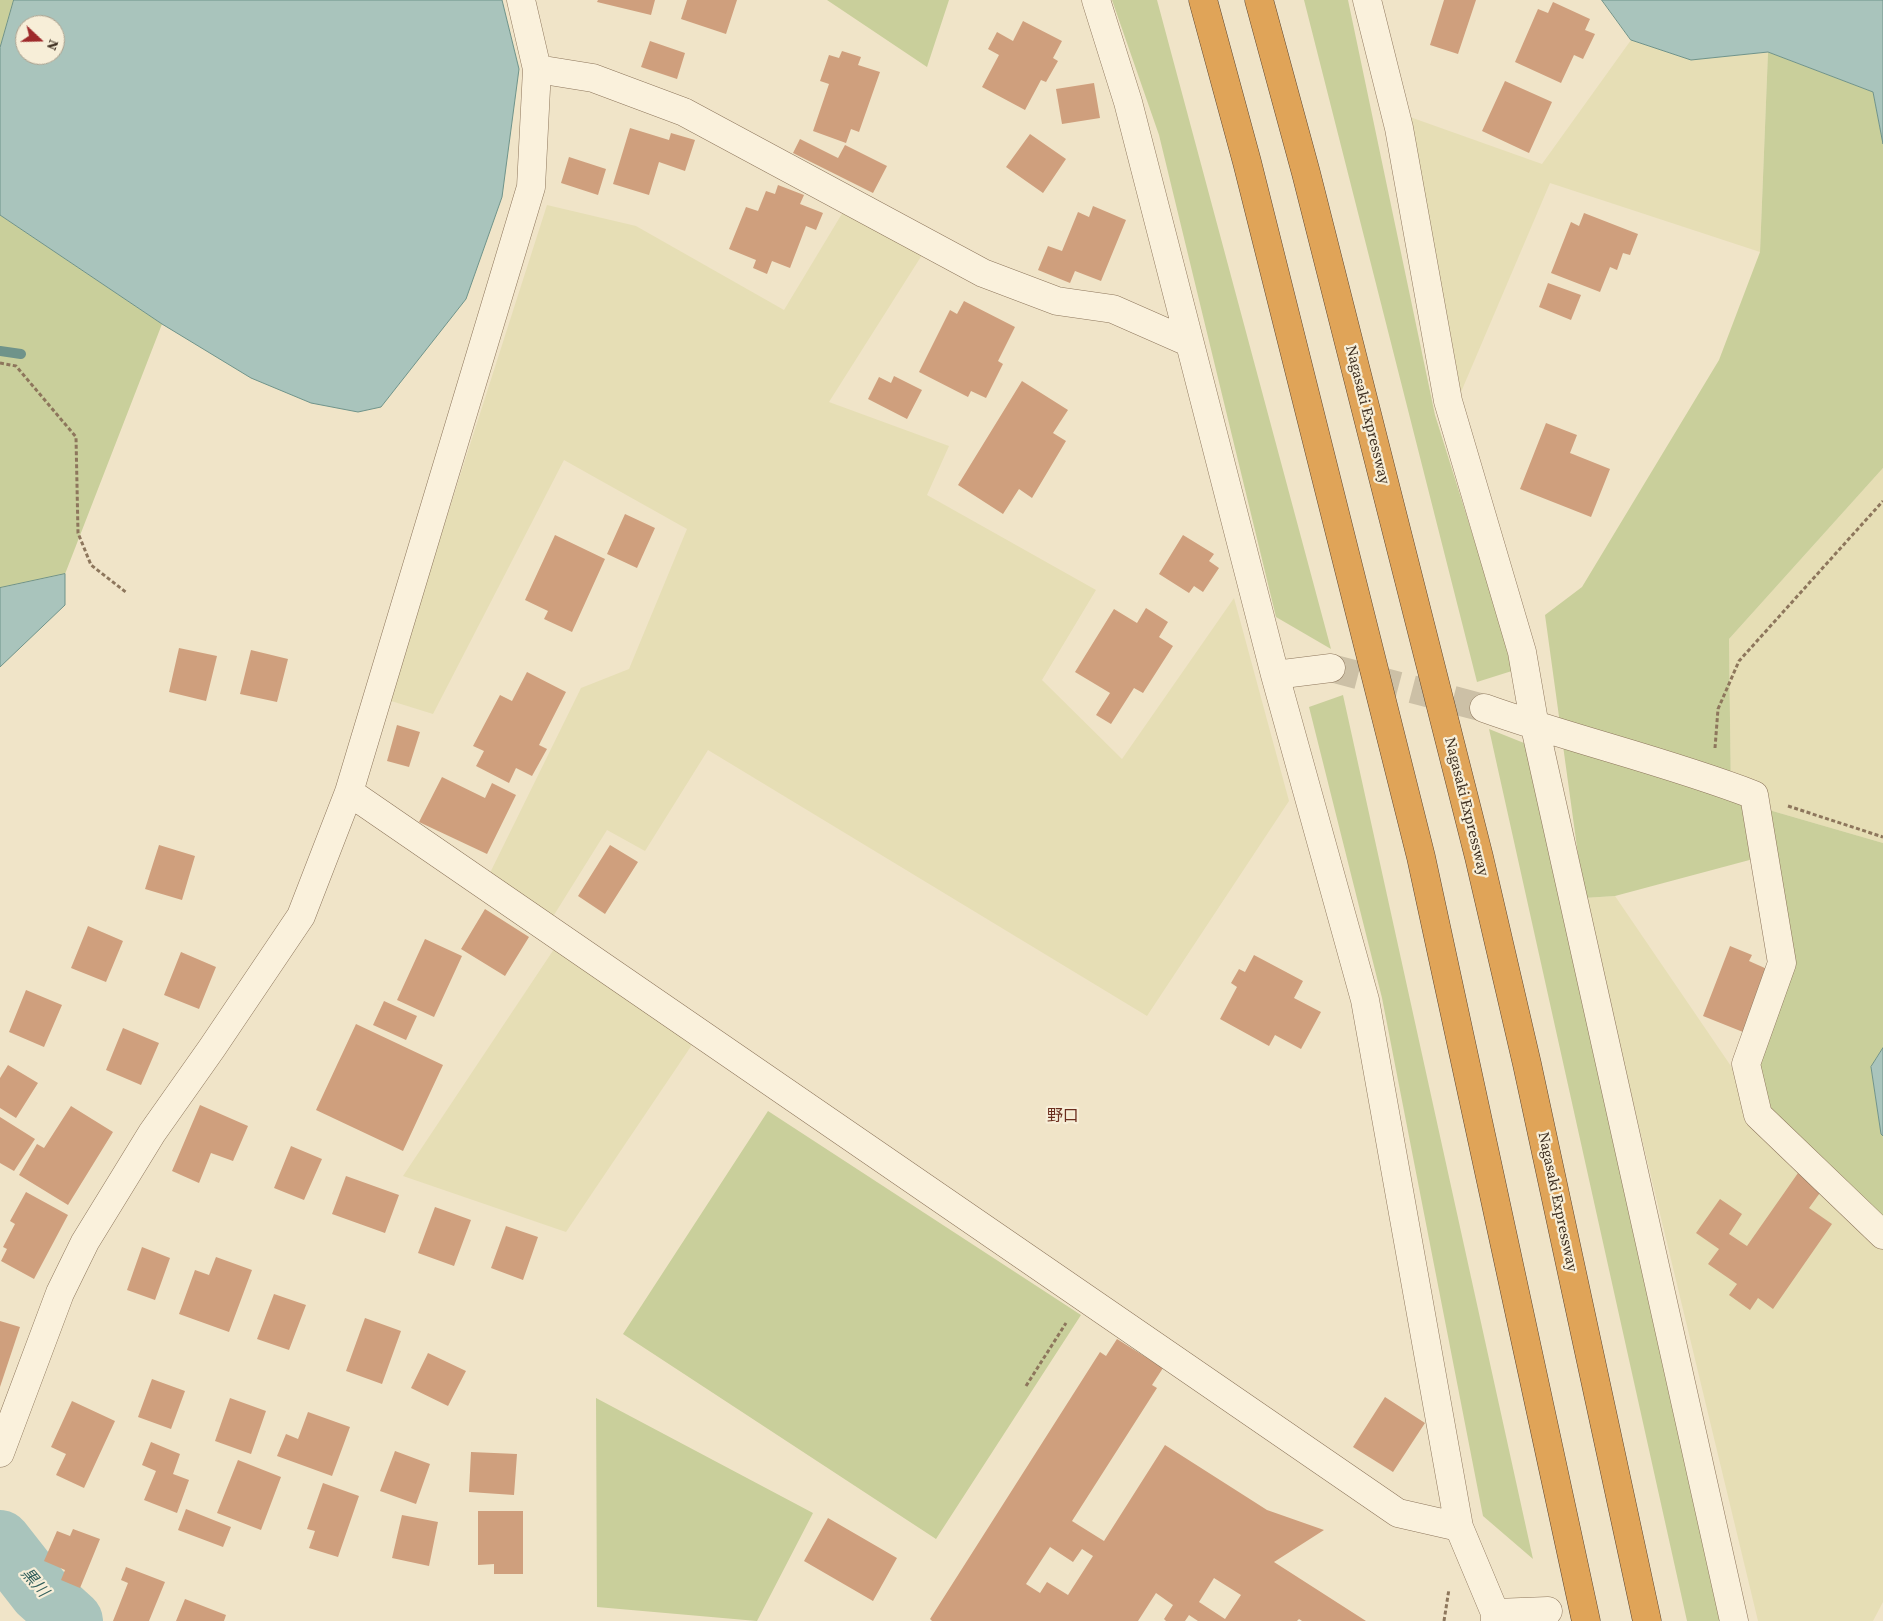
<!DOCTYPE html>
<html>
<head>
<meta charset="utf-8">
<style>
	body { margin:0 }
	#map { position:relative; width:1883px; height:1621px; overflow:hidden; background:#f0e4c8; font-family:"Source Serif 4",serif }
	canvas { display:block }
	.north { position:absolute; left:15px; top:15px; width:50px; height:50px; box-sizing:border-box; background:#f7eed8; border:1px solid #ada18e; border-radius:50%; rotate:111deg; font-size:14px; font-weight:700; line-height:20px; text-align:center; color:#3d2e20 }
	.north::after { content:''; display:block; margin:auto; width:18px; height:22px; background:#9e2a2b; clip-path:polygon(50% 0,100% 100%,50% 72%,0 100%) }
</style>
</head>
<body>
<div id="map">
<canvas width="1883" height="1621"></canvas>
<div class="north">N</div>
</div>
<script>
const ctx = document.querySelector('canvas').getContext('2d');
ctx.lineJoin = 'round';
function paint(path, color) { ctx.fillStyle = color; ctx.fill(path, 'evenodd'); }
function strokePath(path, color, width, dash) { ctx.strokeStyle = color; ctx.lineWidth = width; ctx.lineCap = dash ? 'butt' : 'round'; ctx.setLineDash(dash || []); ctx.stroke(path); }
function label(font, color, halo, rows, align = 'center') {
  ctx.font = font + ' "Source Serif 4","Noto Sans JP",serif'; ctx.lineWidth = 4.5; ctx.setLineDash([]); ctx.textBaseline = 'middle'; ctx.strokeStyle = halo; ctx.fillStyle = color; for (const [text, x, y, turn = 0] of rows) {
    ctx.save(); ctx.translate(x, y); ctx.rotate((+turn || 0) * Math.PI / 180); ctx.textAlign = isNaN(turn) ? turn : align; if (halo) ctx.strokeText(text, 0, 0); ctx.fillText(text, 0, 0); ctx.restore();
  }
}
paint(new Path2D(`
	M1631 40 1691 60 1768 52 1760 252 1550 183 1461 392 1410 117 1542 164Z
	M547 205 636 226 784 310 843 212 922 255 829 402 949 446 927 495 1096 590 1042 680 1122 759 1234 598 1289 801 1147 1016 708 750 645 851 607 830 549 923 487 879 581 688 629 669 687 529 564 460 433 714 388 700Z
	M1883 468V843L1731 799 1729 639Z
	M1615 896 1750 1094 1883 1224V1602L1873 1621H1758L1584 898Z
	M564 934 704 1027 566 1232 403 1176Z`), '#e6deb5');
paint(new Path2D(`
	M0 0H14L0 48Z
	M827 0H949L927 67Z
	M1112 0H1157L1331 649 1276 617 1159 135Z
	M1304 0H1348L1435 415 1515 670 1477 682Z
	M1768 52 1873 92 1883 144V468L1729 639 1731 799 1883 843V1048L1871 1067 1881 1134 1883 1136V1224L1750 1094 1795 956 1757 858 1615 896 1584 898 1545 615 1582 587 1719 360 1760 252Z
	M0 215 162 324 65 574 0 588Z
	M1343 695 1533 1559 1483 1516 1382 998 1309 707Z
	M1489 729 1529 745 1721 1621H1687Z
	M768 1111 1081 1315 936 1539 623 1334Z
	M596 1398 813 1513 757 1621 597 1607Z`), '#c9cf9b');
const water = new Path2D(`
	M14 0H502L519 69 502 197 466 299 381 407 358 412 311 403 251 378 162 324 0 215V48ZM25 25H55V55H25Z
	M1602 0H1883V144L1873 92 1768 52 1691 60 1631 40Z
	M65 574V605L0 667V588Z
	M1883 1048V1136L1881 1134 1871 1067Z`);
paint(water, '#a9c4bc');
strokePath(water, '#6f938a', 1);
strokePath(new Path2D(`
	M0 351 21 354`), '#6f938a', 10);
strokePath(new Path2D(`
	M0 1541 40 1592 72 1621`), '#a9c4bc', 62);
paint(new Path2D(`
	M598 0H655L651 15 597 2Z
	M687 0H737L726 34 681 19Z
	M1444 0H1476L1458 54 1430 45Z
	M1553 2 1590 19 1585 30 1595 34 1583 59 1574 55 1561 83 1515 62 1538 9 1548 13Z
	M1023 21 1062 41 1053 58 1058 61 1046 82 1041 80 1025 110 982 87 999 55 988 49 997 32 1013 41Z
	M650 41 685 53 677 79 641 67Z
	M842 51 861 57 858 65 880 72 859 132 851 129 846 143 813 131 829 84 820 81 829 55 839 58Z
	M1505 81 1552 102 1529 153 1482 131Z
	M1094 83 1100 118 1062 124 1056 89Z
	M630 128 669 140 671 133 695 140 685 171 659 162 649 195 613 184Z
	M1030 134 1066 159 1043 193 1006 167Z
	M800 139 838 158 845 145 887 166 873 193 793 153Z
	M569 157 606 169 598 195 561 183Z
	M778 185 804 195 800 204 823 213 816 230 806 226 790 268 772 261 767 274 753 268 756 260 729 249 746 207 758 211 766 191 775 194Z
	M1093 206 1126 220 1101 281 1075 271 1070 283 1038 270 1048 246 1062 251 1078 212 1089 217Z
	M1584 213 1638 234 1630 255 1623 253 1617 270 1610 267 1600 292 1551 273 1571 222 1579 226Z
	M1548 283 1581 295 1571 320 1539 307Z
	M964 301 1015 327 998 361 1003 364 986 398 971 391 968 397 919 372 950 310 957 314Z
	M894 376 922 390 907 419 868 399 879 377 891 383Z
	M1022 381 1068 410 1053 433 1066 441 1032 498 1019 489 1003 514 958 485Z
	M1546 423 1577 435 1570 453 1610 469 1591 517 1520 489Z
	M625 514 655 528 637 568 607 554Z
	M555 535 605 559 572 632 544 619 548 611 525 600Z
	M1183 535 1214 554 1209 561 1219 568 1203 592 1194 586 1189 593 1159 574Z
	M1146 608 1168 622 1159 637 1173 646 1143 693 1134 688 1111 724 1096 715 1110 693 1075 672 1114 609 1137 623Z
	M179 648 217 656 206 701 169 692Z
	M251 650 288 659 277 702 240 694Z
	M527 672 566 692 539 745 547 749 532 776 516 768 509 783 476 766 484 751 473 746 500 695 512 701Z
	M397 725 420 732 409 767 387 761Z
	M442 777 485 798 492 783 516 795 487 854 419 822Z
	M159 845 195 856 182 900 145 889Z
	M610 845 638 862 605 914 578 896Z
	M485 909 529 937 505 976 461 949Z
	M88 926 123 941 106 982 71 968Z
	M425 939 462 956 434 1017 397 1000Z
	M1730 946 1752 955 1749 961 1767 969 1743 1032 1703 1016Z
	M181 952 216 967 199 1009 164 995Z
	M1254 955 1303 981 1294 998 1321 1012 1301 1049 1275 1035 1269 1046 1220 1019 1237 987 1231 983 1239 969 1245 972Z
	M26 990 62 1005 44 1047 9 1032Z
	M384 1001 417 1016 406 1040 373 1025Z
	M356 1024 443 1065 403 1151 316 1110Z
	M123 1028 159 1043 141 1085 106 1070Z
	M8 1065 38 1083 16 1118 0 1108V1078Z
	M200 1105 248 1126 233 1161 211 1153 199 1183 172 1171Z
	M71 1106 113 1132 68 1205 19 1175 37 1144 44 1148Z
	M0 1117 35 1139 14 1171 0 1163Z
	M291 1146 322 1159 304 1200 274 1188Z
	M1798 1173 1822 1190 1809 1208 1832 1224 1773 1309 1758 1298 1750 1310 1729 1295 1737 1284 1708 1264 1719 1249 1696 1233 1720 1199 1742 1214 1729 1234 1747 1246Z
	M346 1176 399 1195 385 1233 332 1214Z
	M26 1192 68 1215 34 1279 1 1261 7 1249 3 1247 15 1224 10 1221Z
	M435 1207 471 1220 454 1266 418 1253Z
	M506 1226 538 1237 523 1280 491 1268Z
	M142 1247 170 1258 155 1300 127 1290Z
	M216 1257 252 1270 229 1332 179 1314 195 1270 209 1275Z
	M274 1294 306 1305 289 1350 257 1339Z
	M365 1318 401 1331 382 1384 346 1371Z
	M0 1321 20 1327 0 1387Z
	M1117 1339 1163 1368 1152 1385 1157 1388 1072 1521 1104 1541 1165 1445 1267 1510 1324 1530 1274 1562 1366 1621H1302L1299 1619 1297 1621H1198L1189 1615 1185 1621H1166L1164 1619 1173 1605 1156 1593 1138 1621H932L930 1619 1100 1352 1106 1356ZM1050 1547 1073 1562 1082 1549 1093 1556 1068 1595 1047 1582 1040 1593 1026 1584ZM1214 1578 1241 1595 1225 1619 1199 1602Z
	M428 1353 466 1371 448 1406 411 1388Z
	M152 1379 185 1391 171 1429 138 1417Z
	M1385 1397 1425 1423 1393 1472 1353 1447Z
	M230 1398 266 1411 251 1454 215 1441Z
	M72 1401 115 1421 84 1488 56 1475 66 1454 51 1447Z
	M308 1412 350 1427 332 1476 277 1456 286 1434 298 1439Z
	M151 1442 180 1454 173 1474 189 1480 177 1513 144 1500 156 1471 142 1465Z
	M395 1451 430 1464 416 1504 380 1491Z
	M471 1452 517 1454 514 1495 469 1492Z
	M238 1460 281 1477 261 1530 217 1513Z
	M323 1483 359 1496 338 1557 309 1548 315 1531 307 1529Z
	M186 1509 231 1527 223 1547 178 1530Z
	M478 1511H523V1574H494V1564L478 1565Z
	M402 1515 438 1522 429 1566 392 1558Z
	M828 1518 897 1558 873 1601 804 1561Z
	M73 1529 100 1539 80 1588 61 1580 65 1570 44 1561 57 1531 70 1536Z
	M126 1567 165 1582 149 1621H113L128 1583 121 1580Z
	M185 1599 226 1615 224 1621H176Z`), '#cf9f7d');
strokePath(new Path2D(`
	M1331 668 1484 708`), '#ccc0a6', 28, [28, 14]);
const minor = new Path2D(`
	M1096 0 1128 102 1275 675 1365 1000 1459 1527 1495 1613V1621
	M1367 0 1399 128 1448 401 1522 652 1535 727 1734 1621
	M537 69 593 78 684 112 983 273 1057 301 1113 309 1188 342
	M1275 675 1331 668
	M1484 708C1573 740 1666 761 1754 795L1782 963 1746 1064 1758 1115 1883 1235
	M349 792 1398 1513 1459 1527
	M0 1453 60 1293 85 1242 152 1133 212 1048 301 916 349 792 531 187 537 69 521 0
	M1495 1613 1548 1611`);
const motorway = new Path2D(`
	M1203 0 1247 162 1421 857 1586 1621
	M1259 0 1306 173 1479 857 1527 1064 1647 1621`);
strokePath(minor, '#8d765c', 29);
strokePath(motorway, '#5b4430', 29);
strokePath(new Path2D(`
	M0 363 16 366 76 437 78 533 91 565 127 593
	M1715 748 1718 709 1739 661 1883 501
	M1788 806 1883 837
	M1026 1386 1066 1323
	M1444 1621 1449 1589`), '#8d765c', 3, [4, 2.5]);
strokePath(minor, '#faf1dc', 28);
strokePath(motorway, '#e0a458', 28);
label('15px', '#3d2e20', '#f7eed8', [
	["Nagasaki Expressway",1367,415,76],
	["Nagasaki Expressway",1466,807,76],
	["Nagasaki Expressway",1557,1202,78]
]);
label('16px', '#6b2e1e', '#f7eed8', [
	["野口",1063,1117]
]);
label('italic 16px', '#2f5d5a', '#f7eed8', [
	["黒川",34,1583,49]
]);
</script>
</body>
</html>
